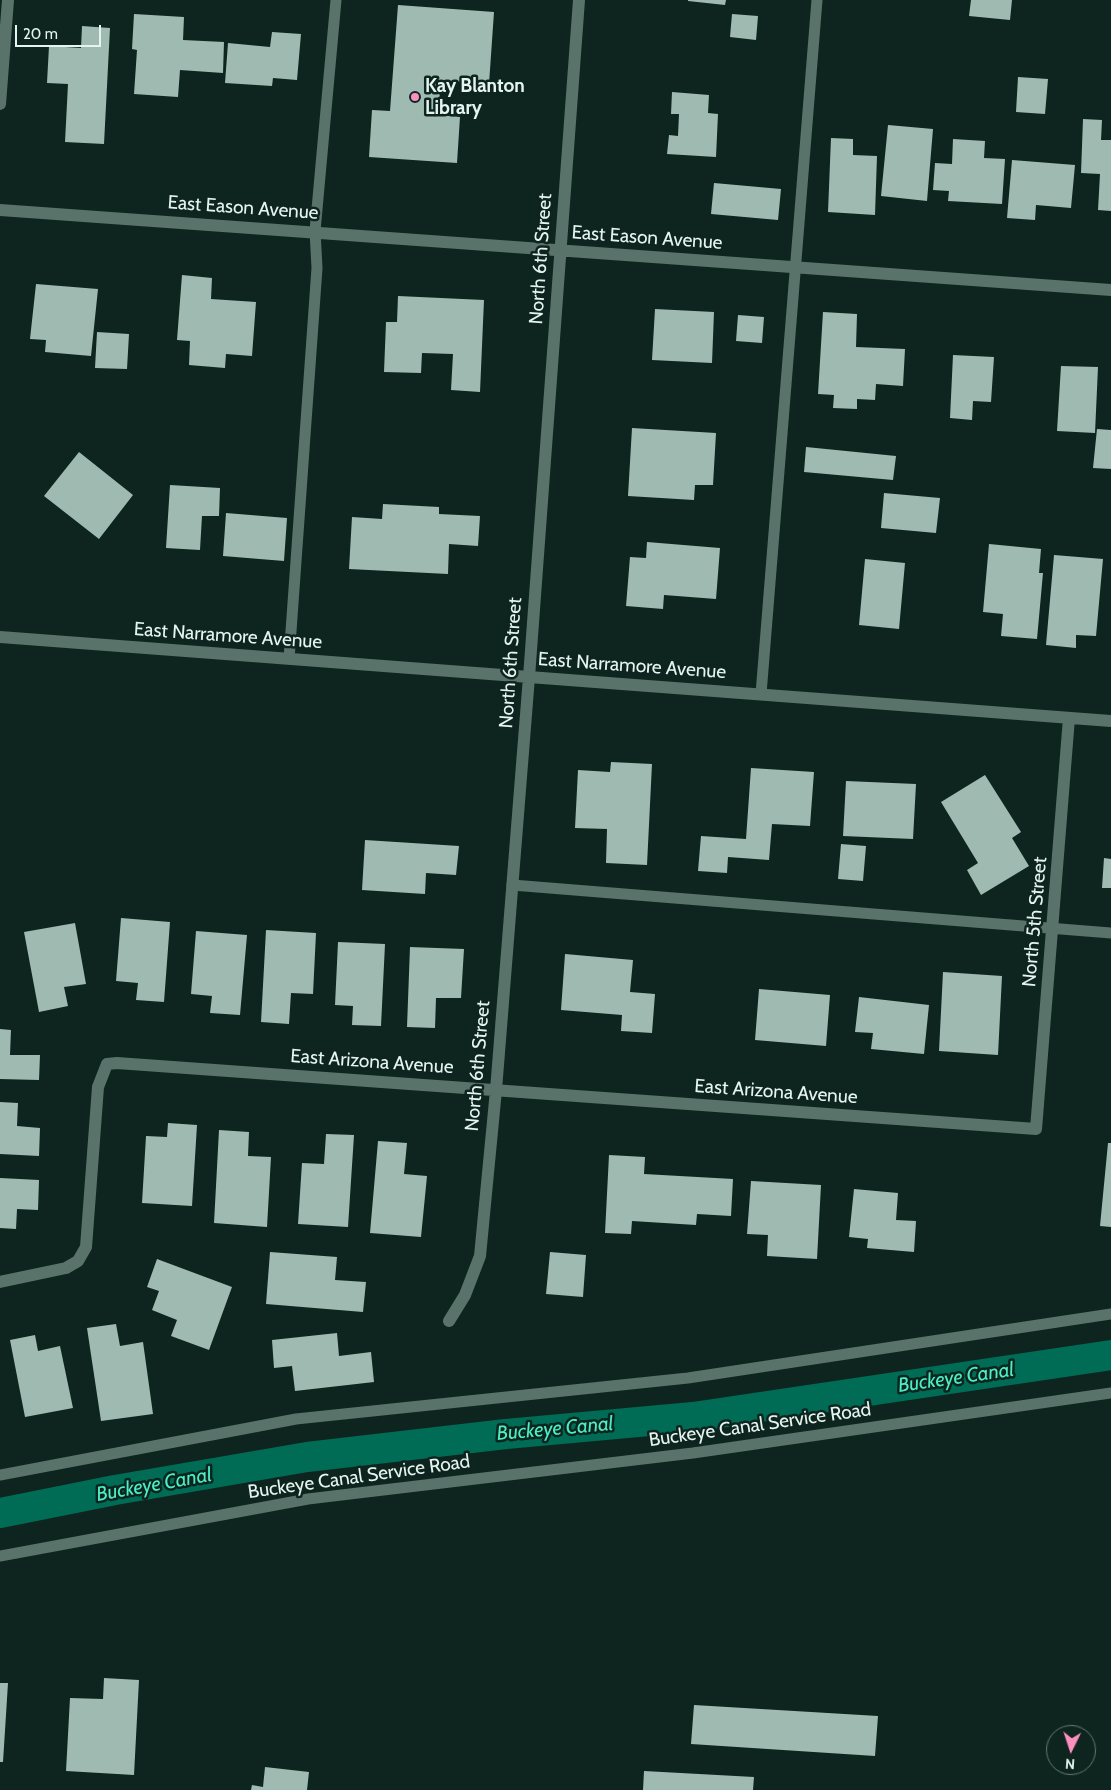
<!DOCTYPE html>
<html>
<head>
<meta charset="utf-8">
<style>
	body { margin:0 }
	#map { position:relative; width:1111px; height:1790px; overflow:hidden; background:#0d251e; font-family:Cabin,sans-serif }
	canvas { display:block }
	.north { position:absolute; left:1046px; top:1725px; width:50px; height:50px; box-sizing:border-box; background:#0d251e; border:1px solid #647872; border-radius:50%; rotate:184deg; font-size:14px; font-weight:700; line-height:20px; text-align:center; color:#e6f4ef }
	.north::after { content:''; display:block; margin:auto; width:18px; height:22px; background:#fd8ec0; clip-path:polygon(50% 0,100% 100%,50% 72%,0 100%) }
	.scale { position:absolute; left:15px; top:25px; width:86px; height:22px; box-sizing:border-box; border:2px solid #e6f4ef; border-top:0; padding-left:6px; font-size:15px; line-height:18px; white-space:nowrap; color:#e6f4ef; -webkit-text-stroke:4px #0d251e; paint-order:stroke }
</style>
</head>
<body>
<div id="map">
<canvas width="1111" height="1790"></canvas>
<div class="north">N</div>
<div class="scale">20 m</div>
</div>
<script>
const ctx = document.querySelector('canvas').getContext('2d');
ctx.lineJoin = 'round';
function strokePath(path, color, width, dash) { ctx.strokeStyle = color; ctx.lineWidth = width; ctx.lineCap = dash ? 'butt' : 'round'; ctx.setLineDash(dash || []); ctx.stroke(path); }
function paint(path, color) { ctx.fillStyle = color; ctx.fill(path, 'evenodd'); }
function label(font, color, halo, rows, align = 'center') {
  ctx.font = font + ' Cabin,sans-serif'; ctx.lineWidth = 5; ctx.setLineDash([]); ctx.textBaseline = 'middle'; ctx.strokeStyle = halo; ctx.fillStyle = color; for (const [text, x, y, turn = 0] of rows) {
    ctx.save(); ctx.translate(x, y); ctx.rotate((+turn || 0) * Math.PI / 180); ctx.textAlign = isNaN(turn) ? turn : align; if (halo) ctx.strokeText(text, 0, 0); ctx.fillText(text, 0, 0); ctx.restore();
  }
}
strokePath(new Path2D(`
	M0 1513 115 1490 307 1457 506 1434 693 1417 1111 1355`), '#006c56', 30);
paint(new Path2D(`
	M688 0H726L725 5 688 1Z
	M971 0H1012L1010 20 969 16Z
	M398 5 494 12 489 84 441 80 438 115 460 117 457 163 369 157 372 110 390 111Z
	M134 14 184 17 183 40 224 42 223 73 180 70 178 97 134 94 137 50 132 49Z
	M732 14 758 16 756 40 730 37Z
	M82 26 110 28 104 144 65 142 68 84 47 83 49 46 81 48Z
	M272 32 301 34 297 80 273 78 272 86 225 83 228 43 270 47Z
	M1018 77 1048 79 1045 114 1016 112Z
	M672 92 709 95 708 113 718 114 716 157 667 154 669 135 678 136 679 114H671Z
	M1083 119 1102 120 1101 140H1111V211L1098 210 1100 174 1081 173Z
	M888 125 933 129 927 201 881 196Z
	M831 138 853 139V155L877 156 875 215 828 212Z
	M953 139 985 141 984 158 1005 159 1002 204 948 201 949 191 933 190 935 163 952 164Z
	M1012 160 1075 165 1071 208 1036 205 1035 220 1007 218Z
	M714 183 781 189 778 220 711 214Z
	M182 275 212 278 211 299 256 302 252 356 226 354 225 368 189 365 190 341 177 340Z
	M36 284 98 289 91 356 45 352 46 340 30 339Z
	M398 296 484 300 480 392 451 390 453 354 422 353 421 373 384 372 386 322H397Z
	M655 309 714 312 712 363 652 360Z
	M823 312 857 314 856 347 905 349 903 386 876 384 875 400 857 399V409L833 408 834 395 818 394Z
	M738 315 764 317 762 343 736 341Z
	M97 332 129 334 127 369 95 368Z
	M953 355 994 357 991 402 973 401 972 420 950 418Z
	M1061 366 1098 367 1095 433 1057 431Z
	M632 428 716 433 713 485H695L694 500 628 496Z
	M1097 429 1111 430V469L1093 468Z
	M806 447 896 456 893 480 804 472Z
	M79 452 133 495 99 539 44 496Z
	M170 485 220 488 219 516H202L200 550 166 548Z
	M884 493 940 498 936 533 881 528Z
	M383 504 439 507V514L480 516 478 546 449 544 448 574 349 569 352 517 382 519Z
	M226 513 287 518 284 561 223 556Z
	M647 542 720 548 716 599 664 595 663 609 626 606 630 557 646 558Z
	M989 544 1041 549 1039 573H1043L1037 639 1001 636 1003 614 983 612Z
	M1054 555 1103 559 1096 636 1076 635V648L1046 645Z
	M865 559 905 563 899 629 859 625Z
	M611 762 652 764 647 865 606 863 607 829 575 828 578 770 610 772Z
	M751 768 814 772 810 826 772 824 769 860 728 857 727 873 698 871 701 836 746 839Z
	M985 775 1021 832 1012 838 1029 866 981 895 967 870 978 863 941 802Z
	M846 781 916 784 913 839 843 836Z
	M365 840 459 846 456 875 426 873 425 894 362 890Z
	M841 844 866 846 863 881 838 879Z
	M1104 858 1111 859V888H1102Z
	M121 918 170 922 164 1002 136 1000 138 983 116 981Z
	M75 923 86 984 64 987 68 1006 39 1012 24 932Z
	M266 930 316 933 313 994 291 993 289 1024 261 1022Z
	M196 931 247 935 240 1015 210 1013 212 996 191 994Z
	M338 942 385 944 381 1026 352 1025 353 1006 335 1005Z
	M410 947 464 949 461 998H436L435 1028 407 1027Z
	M565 954 633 960 630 992 655 994 652 1033 621 1031 622 1015 561 1010Z
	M943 972 1002 976 998 1055 939 1051Z
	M759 989 830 995 826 1046 755 1040Z
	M859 997 929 1005 924 1054 871 1049 873 1033 855 1032Z
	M0 1029 11 1030 10 1055H40L39 1080 0 1079Z
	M0 1102 18 1103 17 1126 40 1128 39 1156 0 1154Z
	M168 1123 197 1125 192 1206 142 1203 146 1136 167 1137Z
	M219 1130 249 1132 248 1156 271 1157 267 1227 214 1223Z
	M326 1134 354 1135 348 1227 298 1224 302 1163 324 1164Z
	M378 1141 407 1143 404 1174 427 1176 421 1237 370 1233Z
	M1108 1143H1111V1227L1100 1226Z
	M609 1155 645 1157 644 1174 733 1179 731 1216 697 1214 696 1225 632 1221 631 1234 605 1233Z
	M0 1178 39 1180 38 1210 17 1209 16 1229 0 1228Z
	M751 1181 821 1185 817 1259 767 1256 768 1235 747 1234Z
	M854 1189 898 1193 896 1220 916 1221 914 1252 867 1248 868 1239 849 1237Z
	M270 1252 337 1257 335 1280 366 1282 363 1312 266 1304Z
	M550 1252 586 1255 583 1297 546 1294Z
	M157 1259 232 1287 209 1350 171 1336 177 1320 152 1310 159 1291 147 1287Z
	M116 1324 120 1346 143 1342 153 1414 101 1421 87 1328Z
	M337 1333 339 1356 371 1352 374 1382 295 1391 292 1366 274 1368 272 1340Z
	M35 1335 38 1351 60 1346 73 1408 25 1417 10 1340Z
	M104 1678 139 1680 134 1775 66 1771 70 1698 103 1699Z
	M0 1683H8L3 1762H0Z
	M694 1705 878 1716 875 1756 691 1744Z
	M265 1767 309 1772 307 1790H251L252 1785 263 1787Z
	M644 1771 754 1777 753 1790H643Z`), '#9fbbb1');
strokePath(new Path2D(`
	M289 659 317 268 315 231 336 0
	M761 694 817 0
	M512 885 1111 933
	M0 1475 296 1419 688 1378 1111 1314
	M0 1556 308 1499 693 1453 1111 1393`), '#59736a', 11);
strokePath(new Path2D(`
	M0 104 8 0
	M0 210 1111 290
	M0 637 1111 721
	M0 1282 66 1268 78 1261 86 1247 98 1087 107 1064 117 1063 1036 1129 1069 718
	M449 1321 465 1295 480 1256 496 1090 529 677 579 0`), '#59736a', 12);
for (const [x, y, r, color] of [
	[415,97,5,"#fd8ec0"]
]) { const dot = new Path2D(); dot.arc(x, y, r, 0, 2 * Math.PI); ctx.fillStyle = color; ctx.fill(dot); strokePath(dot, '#0d251e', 2); }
label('bold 19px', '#e6f4ef', '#0d251e', [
	["Kay Blanton",425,86],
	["Library",425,108]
], 'left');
label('19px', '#e6f4ef', '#0d251e', [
	["East Eason Avenue",243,208,4],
	["East Eason Avenue",647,238,4],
	["North 6th Street",541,259,-86],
	["East Narramore Avenue",228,636,4],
	["North 6th Street",511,663,-86],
	["East Narramore Avenue",632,666,4],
	["North 5th Street",1035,922,-85],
	["East Arizona Avenue",372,1062,4],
	["North 6th Street",478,1066,-85],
	["East Arizona Avenue",776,1092,4],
	["Buckeye Canal Service Road",760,1425,-8],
	["Buckeye Canal Service Road",359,1477,-8]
]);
label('italic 20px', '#4ceec5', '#0d251e', [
	["Buckeye Canal",956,1378,-8],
	["Buckeye Canal",555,1429,-5],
	["Buckeye Canal",154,1485,-10]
]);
</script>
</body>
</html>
